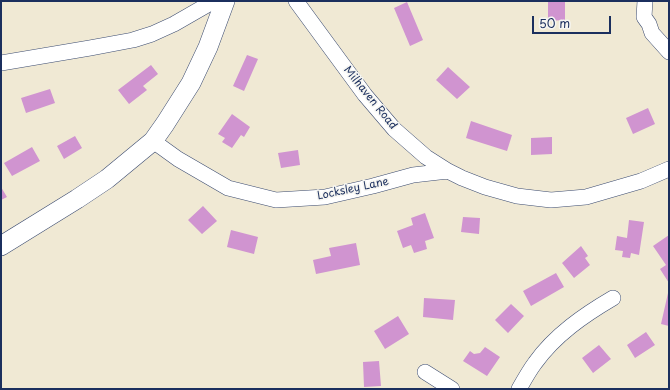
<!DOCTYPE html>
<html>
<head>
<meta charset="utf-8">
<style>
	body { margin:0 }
	#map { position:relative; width:670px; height:390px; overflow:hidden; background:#f0e9d4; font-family:"Playpen Sans",sans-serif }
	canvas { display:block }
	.frame { position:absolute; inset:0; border:2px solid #1b2f5e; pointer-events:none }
	.scale { position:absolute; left:532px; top:16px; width:79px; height:18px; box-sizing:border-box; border:2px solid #1b2f5e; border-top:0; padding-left:5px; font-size:12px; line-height:14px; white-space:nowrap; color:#1b2f5e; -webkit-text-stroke:3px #f6f6f2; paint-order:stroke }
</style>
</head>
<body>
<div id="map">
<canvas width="670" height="390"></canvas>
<div class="frame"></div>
<div class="scale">50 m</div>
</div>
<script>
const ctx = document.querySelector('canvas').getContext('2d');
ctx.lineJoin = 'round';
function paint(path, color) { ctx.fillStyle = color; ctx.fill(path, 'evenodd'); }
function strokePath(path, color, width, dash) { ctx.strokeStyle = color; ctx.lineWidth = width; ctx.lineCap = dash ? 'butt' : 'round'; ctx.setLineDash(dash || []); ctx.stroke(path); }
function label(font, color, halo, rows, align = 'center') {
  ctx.font = font + ' "Playpen Sans",sans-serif'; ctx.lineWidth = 3; ctx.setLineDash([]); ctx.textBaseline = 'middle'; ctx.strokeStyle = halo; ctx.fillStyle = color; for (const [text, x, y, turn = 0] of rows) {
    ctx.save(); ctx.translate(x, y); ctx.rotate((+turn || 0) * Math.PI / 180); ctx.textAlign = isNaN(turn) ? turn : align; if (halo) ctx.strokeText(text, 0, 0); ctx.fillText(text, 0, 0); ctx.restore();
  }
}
paint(new Path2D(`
	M548 1H565V20L548 21Z
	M407 2 423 40 410 46 394 8Z
	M247 55 258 59 244 91 233 86Z
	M151 65 158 74 143 86 147 90 129 104 118 90Z
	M448 67 470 87 457 99 436 80Z
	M50 89 55 103 26 113 21 98Z
	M648 108 655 124 633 134 626 118Z
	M232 114 250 127 244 137 241 135 232 148 222 142 225 138 218 134Z
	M471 121 512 135 507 151 466 138Z
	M75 136 82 148 64 159 57 146Z
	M552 137V154L531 155V138Z
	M32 147 40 161 12 176 4 163Z
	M298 150 300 165 281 168 278 153Z
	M1 187 7 197 1 200Z
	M203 206 217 221 202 234 188 220Z
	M425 213 434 238 425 241 427 249 414 253 411 245 403 248 397 231 413 225 411 218Z
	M463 217 480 218 479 234 461 232Z
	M629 220 644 222 639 255 631 253 630 258 622 257 623 251 615 250 617 236 627 238Z
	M231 230 258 237 254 254 227 247Z
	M669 235V283L660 269 666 265 653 246Z
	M356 243 360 265 316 274 313 260 331 256 329 248Z
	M581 246 588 256 585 258 590 265 574 278 562 263Z
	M556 273 564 287 531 306 523 291Z
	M668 293H669V326L661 324Z
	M424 298 455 300 453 320 423 317Z
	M511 304 524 316 508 333 495 320Z
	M398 316 409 334 385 349 374 331Z
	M646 332 655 345 635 358 627 345Z
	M599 345 611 359 593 373 582 358Z
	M485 347 500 357 487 376 463 361 470 351 474 354 480 353Z
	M379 361 381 386 364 387 363 362Z`), '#d094d0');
const minor = new Path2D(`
	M296 1 365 95 394 129 426 157 448 171 462 178 485 187 517 196 551 200 586 197 641 181 669 169
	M645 1 644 17 649 24 652 33 669 52
	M1 63 90 48 133 40 152 34 174 24 214 1
	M153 141 178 159 228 188 276 200 325 197 373 186 413 175 448 171
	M425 372 452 389
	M519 389C524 380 529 371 535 363 555 335 584 315 613 298`);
const major = new Path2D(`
	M1 246 77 199 107 179 153 141 165 124 191 83 208 47 225 1`);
strokePath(minor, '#3b4b70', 16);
strokePath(major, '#3b4b70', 20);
strokePath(minor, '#fff', 15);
strokePath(major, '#fff', 19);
label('11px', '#1b2f5e', '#f6f6f2', [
	["Milhaven Road",370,98,51],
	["Locksley Lane",353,189,-12]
]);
</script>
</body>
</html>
